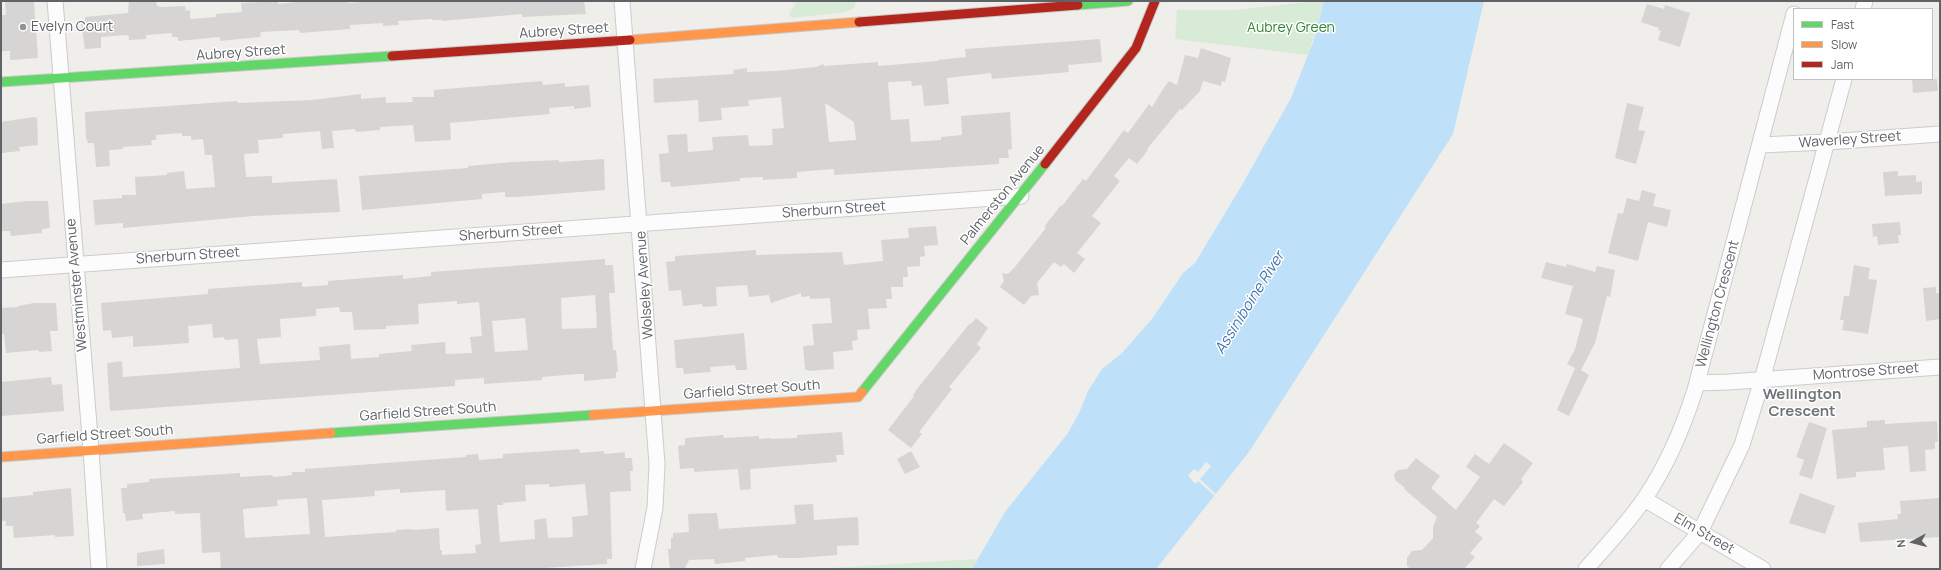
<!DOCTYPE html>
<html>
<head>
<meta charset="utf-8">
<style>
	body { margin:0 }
	#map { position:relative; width:1941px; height:570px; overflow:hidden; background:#efeeea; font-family:Manrope,sans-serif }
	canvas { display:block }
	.frame { position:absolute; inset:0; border:2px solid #5f6368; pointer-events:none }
	.legend { position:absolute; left:1793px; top:8px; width:140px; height:72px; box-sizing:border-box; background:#fff; border:1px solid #bfc1c3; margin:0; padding:5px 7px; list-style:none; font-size:12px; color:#5f6368 }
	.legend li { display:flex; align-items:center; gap:8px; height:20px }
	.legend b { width:20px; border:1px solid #bfc1c3 }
	.north { position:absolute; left:1893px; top:522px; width:40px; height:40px; -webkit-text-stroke:3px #fff; paint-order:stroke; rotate:263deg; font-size:11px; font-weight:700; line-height:16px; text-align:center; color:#5f6368 }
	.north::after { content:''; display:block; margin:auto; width:14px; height:18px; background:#5f6368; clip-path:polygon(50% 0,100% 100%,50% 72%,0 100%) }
</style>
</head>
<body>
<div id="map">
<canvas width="1941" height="570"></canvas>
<div class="frame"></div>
<ul class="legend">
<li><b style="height:5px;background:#63d668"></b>Fast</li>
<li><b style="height:5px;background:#ff974d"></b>Slow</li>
<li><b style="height:5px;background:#b3261e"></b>Jam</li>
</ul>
<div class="north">N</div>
</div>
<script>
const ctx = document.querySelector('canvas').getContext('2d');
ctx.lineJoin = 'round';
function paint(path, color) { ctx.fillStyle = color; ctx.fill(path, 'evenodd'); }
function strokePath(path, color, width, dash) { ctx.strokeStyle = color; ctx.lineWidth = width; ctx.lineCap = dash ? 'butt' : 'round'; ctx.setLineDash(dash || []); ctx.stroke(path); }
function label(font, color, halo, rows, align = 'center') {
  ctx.font = font + ' Manrope,sans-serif'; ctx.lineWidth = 3; ctx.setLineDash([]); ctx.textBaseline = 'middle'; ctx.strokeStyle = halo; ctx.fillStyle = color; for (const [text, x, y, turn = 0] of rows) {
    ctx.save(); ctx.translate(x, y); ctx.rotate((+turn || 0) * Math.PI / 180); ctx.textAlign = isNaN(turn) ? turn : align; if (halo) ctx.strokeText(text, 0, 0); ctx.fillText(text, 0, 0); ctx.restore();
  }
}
paint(new Path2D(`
	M797 1H856L854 8 846 12 792 18 789 14Z
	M1317 1H1324L1308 55 1175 39 1177 10H1234Z
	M977 559 972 569H814Z`), '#d8ebd6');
paint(new Path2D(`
	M1324 1H1484L1453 134 1249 452 1156 569H972L1005 512 1068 433 1079 413 1088 391 1102 369 1121 354 1152 319 1183 273 1195 263 1242 185 1291 98 1313 42Z`), '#bfe0f9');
paint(new Path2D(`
	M1206 462 1211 466 1200 479 1217 495 1216 497 1198 481 1195 484 1188 475 1194 469 1198 472Z`), '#efeeea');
paint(new Path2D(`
	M5 1H34L38 58 10 60V51H1V15H6Z
	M129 1H156L157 6 162 7 185 6 186 11 190 10V19L216 17V14L242 12 241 3 278 1V4L306 1H349V3L376 1H584L586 14 522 17V14L442 21V20H432V19L398 21 399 25 383 26V23L350 25V29L300 33 299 30 261 32 260 37 220 41V37L178 41V37H172V33L146 35V39L129 40V36L126 35 101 37V48L85 49 81 23 85 22V17L128 13Z
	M1647 4 1664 9 1665 5 1690 13 1680 47 1658 40 1661 31 1658 30 1659 28 1641 22Z
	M1100 39 1102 62 1068 65 1069 72 992 79 991 73 947 78 949 104 924 106 922 85 912 86 911 81 888 82 891 120 909 119 911 142 941 140V137L962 135 961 116 1010 112 1012 149 1008 150 1009 158H999V164L834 175V169L797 172V178L763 180V177L740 178V181L671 187 670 182H661L659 154 669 153 667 135 687 134 688 152 713 150 712 137 748 135 749 146 773 145 772 129 784 128 781 97 751 100 748 101 749 106 721 108 722 120 699 122 698 100 654 103 653 79 734 74 733 70 747 68V72L776 71 816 67 823 64 824 66 878 62V66L938 61V60L966 57 965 49ZM825 103 854 122 856 140 829 142Z
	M1201 48 1231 58 1225 82 1222 81 1221 86 1203 81 1200 91 1182 110 1180 109 1147 149 1148 150 1137 164 1129 158 1114 176 1120 181 1092 216 1101 223 1077 253 1085 259 1074 273 1064 264 1061 267 1054 262 1037 283 1039 295 1031 296 1024 305 1000 287 1004 281 1002 273 1008 274 1014 268 1046 228 1044 227 1061 205 1062 206 1083 179 1086 181 1124 130 1128 133 1149 104 1152 107 1163 89 1169 81 1177 85 1185 55 1198 58Z
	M1912 79H1937L1938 91 1913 93Z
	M542 81 543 85 565 83V87L589 85 591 107 574 109V106L549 108 550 114 450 123 451 140 415 142 413 125 380 127V130L356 132 355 129 332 131 334 148 322 149 320 131 283 134V138L258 140 259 153 244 154 246 177 272 176V183L337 179 340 212 253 216 123 228V223L95 225 93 200 122 198V195H136L135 177 167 175V173L184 171 186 189 215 187 212 155H205L203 139 191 140V136H182V133L156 135V140H151L152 145 123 147V149L109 150 110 166 96 167 94 143H88L86 138 85 112 237 101 238 103 312 100 361 94V99L386 97V103L413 102 412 97H434V90Z
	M1627 103 1644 107 1638 130 1645 131 1636 164 1615 158Z
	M34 117 37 118 38 145 19 147 20 151 2 153 1 122Z
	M604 159 605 190 517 197H505V192L482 194V199L362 210 359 176 468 168V166L512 162 559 160V162Z
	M1898 171V176L1916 175V182L1922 181V194L1885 196 1883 172Z
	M1642 190 1656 194 1653 206 1671 210 1667 227 1648 222 1638 261 1608 253 1618 213 1623 214 1627 198 1639 201Z
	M27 201H48L50 228 42 229V233L11 236 10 231H1V204Z
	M1900 222 1901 235H1898L1899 243 1878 245 1877 236 1873 237 1872 224Z
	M936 226 938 245 924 246 925 256 920 257V266L907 267 908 277H903V287H891L892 299H886L887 308 868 309 870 329 857 330 858 340 852 341 853 350 833 352 834 369 809 371 805 369 803 346 814 345 812 324 832 323 830 298 810 299V296L801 297V293L771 303 769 295 749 297 747 285 716 287 717 306 703 307 702 304 683 306 681 290 669 291 666 262 675 261V256L756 250V255L842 252 844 265 883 261 881 240 909 238 908 228Z
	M605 259V265H613L615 293H609L613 350H616L618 371 616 372V378L584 381V374H577L542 377V380L484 384V378L455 380V386L110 411 107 363 122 361 123 377 240 368 238 339 225 340 224 337 213 338 212 324 188 326 189 343 133 347V336L112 338 111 330 103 331 101 303 208 294V289L302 282V287L328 285V281L403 275V279L431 276V272ZM595 295 597 326 596 328 562 329 561 298ZM457 301V304L479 302 482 336 470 337 472 353 446 354 445 342 411 345 412 351 379 354V357L351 359 350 344 319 347 320 360 260 364 257 339 281 337 280 319 316 316V309L339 307 340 312H352L354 330 386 329V326L419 324 418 304ZM525 318 528 350 495 352 492 321Z
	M1546 262 1566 267 1567 264 1595 272 1597 266 1615 270 1610 297 1607 296 1595 343 1581 370 1589 375 1569 416 1557 410 1575 368 1567 364 1575 349 1583 319 1565 314 1573 286 1541 278Z
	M1854 265 1870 268 1868 279 1877 280 1868 334 1842 330 1844 320H1840L1844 296H1849Z
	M1936 287V293H1940V319L1926 321 1923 288Z
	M34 303H56L58 331H50L52 351 39 352V350L6 353 4 334H1V308L18 307V306Z
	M976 318 988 328 977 344 981 348 949 387 952 389 919 432 922 434 911 448 888 430 914 396 913 395 917 389 970 323 971 324Z
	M744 333 747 370H736L735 365 710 367 711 372 684 374 683 368H676L674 340Z
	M51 377 52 385 62 384 64 411 1 416V382Z
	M1885 420V424L1937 421 1938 442H1935V449L1925 450 1926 471 1910 472 1908 446 1883 448 1885 470 1856 472V477L1837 479 1832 430 1867 427V421Z
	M1809 422 1827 428 1812 479 1799 475 1804 460 1796 457Z
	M842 432 844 455H836L837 462 750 469 751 489 740 490 738 469 694 472V468L680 469 678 446 685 445V438L723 435 724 438 759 436V439L771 438V439L797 438V435Z
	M1504 443 1533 463 1521 479 1523 482 1504 506 1494 499 1476 523 1480 526 1475 532 1483 538 1470 553 1475 557 1464 569H1411L1407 566V558L1412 551 1422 550 1433 538V527L1437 517 1404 489 1405 488 1395 480 1394 474 1398 470 1407 469 1416 458 1440 476 1431 488 1456 510 1480 477 1466 467 1475 454 1489 464Z
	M579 449 580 453 604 451V454L625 452V458H632L633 471H630L631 491 610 492 612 559H607V564L528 569H221L220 552 202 553 200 513 175 514V511L142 514 143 519 126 521 125 513H123L121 488H127V484L149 482V479L240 473V477L272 475 274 477 292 475V472H305V469L466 457V455L478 454 479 460 503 458V454ZM549 484V487L585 484 588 515 572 517 573 537 548 538 546 518 534 520 535 539 500 542 497 505H503V503L526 501 525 485ZM400 489V493L445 490 446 511 478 509 481 544 475 545 476 553 442 555V550H440L439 528 412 530V529L396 530V532L325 537 322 500 375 496 374 491ZM307 498 310 534 245 538 243 509 278 506 277 500Z
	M911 451 920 467 905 474 897 459Z
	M71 488 74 536 55 537V535L14 538 13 526H6V521H1V498L33 495V492Z
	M1800 493 1835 506 1825 534 1789 523Z
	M1940 498V537L1860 542 1858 523 1898 519 1897 514H1901L1900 501Z
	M813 504 814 520 858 517 859 545 837 546V555L799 558H778L777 555 745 558V561L715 564 714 559 689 560 685 568 670 569 668 549H671V538H673V533L689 532 688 514 717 513 719 529 796 524 794 505Z
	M164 549 165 564 137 566V553Z`), '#d6d5d3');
const street = new Path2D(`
	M55 1 91 450 99 569
	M622 1 657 464 655 508 643 569
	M1863 9 1865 1
	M1760 145 1827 142 1940 134
	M1 270 1021 196
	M1697 383 1729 382 1940 367
	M1644 499 1763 569
	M1586 569C1606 546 1628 523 1645 498 1667 465 1683 428 1695 390L1794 14
	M1668 569 1700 532 1742 445 1762 380 1844 79`);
const fast = new Path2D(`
	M1078 5 1128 1
	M1 82 392 56
	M862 392 1045 164
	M331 433 593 415`);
const slow = new Path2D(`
	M630 40 859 22
	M593 415 858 397 862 392
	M1 457 331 433`);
const jam = new Path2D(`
	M859 22 1078 5
	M392 56 630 40
	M1045 164 1136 48 1155 1`);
strokePath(street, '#cbcccc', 17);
strokePath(fast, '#cacacb', 11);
strokePath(slow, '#cacacb', 11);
strokePath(jam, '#cacacb', 11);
strokePath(street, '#fdfcfc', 15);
strokePath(fast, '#63d668', 9);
strokePath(slow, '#ff974d', 9);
strokePath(jam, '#b3261e', 9);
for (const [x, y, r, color] of [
	[23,27,4,"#919496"]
]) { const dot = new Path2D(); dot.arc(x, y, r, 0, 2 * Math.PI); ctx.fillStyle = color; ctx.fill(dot); strokePath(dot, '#fff', 1.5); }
label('14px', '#5f6368', '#fff', [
	["Evelyn Court",31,27]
], 'left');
label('14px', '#348238', '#fff', [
	["Aubrey Green",1291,28]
]);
label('14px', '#5f6368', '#fff', [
	["Aubrey Street",564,31,-4],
	["Aubrey Street",241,53,-4],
	["Waverley Street",1850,140,-4],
	["Palmerston Avenue",1003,195,-51],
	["Sherburn Street",834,210,-4],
	["Sherburn Street",511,233,-4],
	["Sherburn Street",188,256,-4],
	["Westminster Avenue",77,285,-95],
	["Wolseley Avenue",645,285,-94],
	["Wellington Crescent",1718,304,-75],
	["Montrose Street",1866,372,-4],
	["Garfield Street South",752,390,-4],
	["Garfield Street South",428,412,-4],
	["Garfield Street South",105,435,-4],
	["Elm Street",1704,534,30]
]);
label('italic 15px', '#4174aa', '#fff', [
	["Assiniboine River",1250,303,-58]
]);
label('bold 15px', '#70757a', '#fff', [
	["Wellington",1802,395],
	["Crescent",1802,412]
]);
</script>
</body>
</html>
